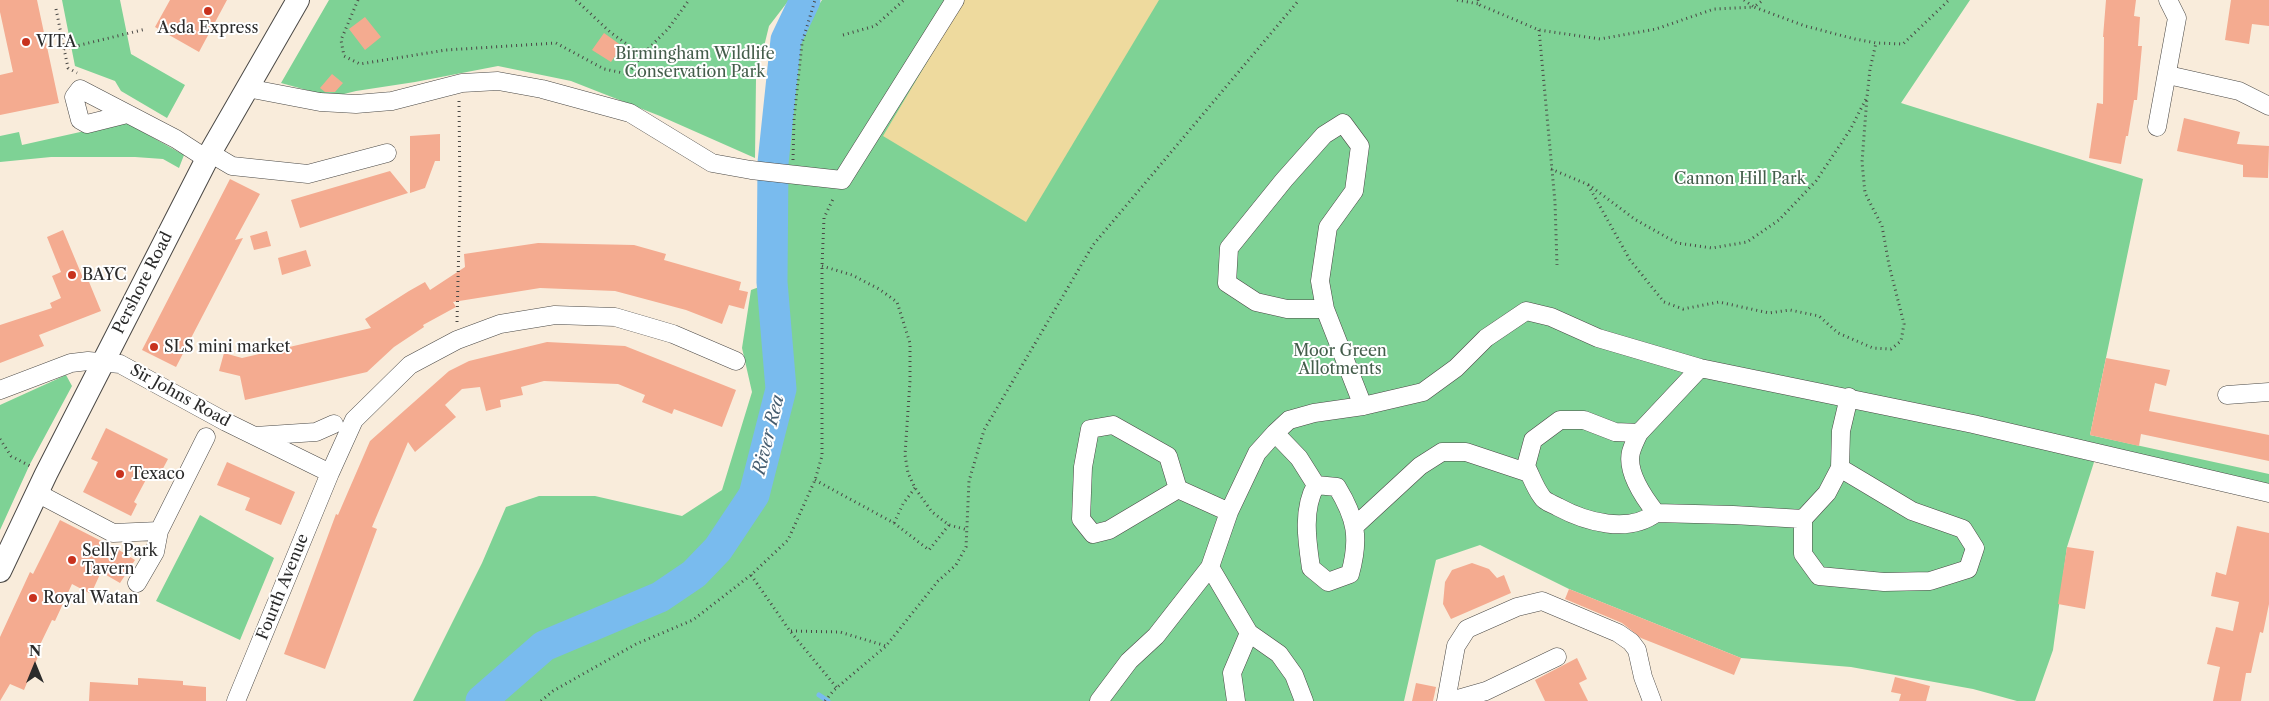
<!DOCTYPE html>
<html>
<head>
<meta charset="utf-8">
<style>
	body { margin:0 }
	#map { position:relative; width:2269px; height:701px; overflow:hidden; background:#f9ecdb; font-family:"Libre Caslon Text",serif }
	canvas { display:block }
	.north { position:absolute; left:10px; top:641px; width:50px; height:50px; -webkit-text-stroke:4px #fff; paint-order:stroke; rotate:0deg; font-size:14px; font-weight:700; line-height:20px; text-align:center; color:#2b2b2b }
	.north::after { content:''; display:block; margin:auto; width:18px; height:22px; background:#2b2b2b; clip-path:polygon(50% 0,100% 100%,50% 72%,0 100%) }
</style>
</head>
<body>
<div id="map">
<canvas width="2269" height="701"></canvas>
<div class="north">N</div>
</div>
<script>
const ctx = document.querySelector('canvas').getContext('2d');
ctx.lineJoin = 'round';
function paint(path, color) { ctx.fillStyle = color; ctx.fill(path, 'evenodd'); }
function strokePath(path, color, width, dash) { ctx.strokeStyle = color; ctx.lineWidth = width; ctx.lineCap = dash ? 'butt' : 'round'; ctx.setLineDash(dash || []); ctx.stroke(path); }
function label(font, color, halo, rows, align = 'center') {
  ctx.font = font + ' "Libre Caslon Text",serif'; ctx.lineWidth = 4; ctx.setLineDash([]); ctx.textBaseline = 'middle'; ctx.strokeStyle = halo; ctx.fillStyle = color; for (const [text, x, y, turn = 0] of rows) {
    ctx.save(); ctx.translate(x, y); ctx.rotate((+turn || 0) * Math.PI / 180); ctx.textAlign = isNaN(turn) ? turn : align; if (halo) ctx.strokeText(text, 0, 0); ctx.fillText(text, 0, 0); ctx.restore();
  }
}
paint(new Path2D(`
	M62 0H120L131 54 185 85 167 118 121 91 115 81 75 66Z
	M329 0H789L769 26 756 79 755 158 660 116 571 81 498 66 415 82 356 91 332 97 281 83Z
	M822 0H1970L1901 103 2143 179 2090 435 2269 474V502L2095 459 2067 547 2053 650 2035 701H2017L1973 689 1851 667 1741 658 1569 589 1480 545 1436 560 1404 701H413L482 563 506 507 539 496H595L682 516 722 490 752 392 742 348 751 290 781 279 785 77 797 38Z
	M125 122 184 155 179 168 163 159 135 157H51L0 162V136L19 132 22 145Z
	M66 375 72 386 30 464 0 530V405Z
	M200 515 274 558 240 640 156 601Z`), '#7ed295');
paint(new Path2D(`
	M964 0H1159L1026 222 883 136Z`), '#eeda9e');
strokePath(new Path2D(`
	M819 695 828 701`), '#79bbee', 5);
strokePath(new Path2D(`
	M481 701 544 646 660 597 694 574 718 549 754 495 781 389 772 282 773 163 786 40 805 0`), '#79bbee', 31);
paint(new Path2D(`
	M0 0H37L59 103 0 115V75L13 72 0 12Z
	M170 0H227L199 52 155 27Z
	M2106 0H2136L2134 16 2140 17 2138 46H2142L2137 100H2134L2128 136H2126L2121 164 2089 158 2097 103 2103 104 2104 37H2103Z
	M2231 0H2269V26L2252 24 2249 44 2225 40Z
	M365 17 381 37 365 50 349 29Z
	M604 33 622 46 611 62 592 50Z
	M332 74 343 83 335 92H325L320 88Z
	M2184 118 2240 132 2237 144 2269 146 2268 178 2243 177V165L2177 151Z
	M440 134V161H435L425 188 410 193V136Z
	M390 171 408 193 300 228 291 200Z
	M230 179 260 194 235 240 243 238 176 367 142 350Z
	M63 230 83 278 87 277 101 311 39 335 44 346 0 363V325L52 308 50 303 61 298 52 276 61 272 47 237Z
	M267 231 271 246 254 250 250 236Z
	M538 243 634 245 666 254 664 260 741 282 739 290 748 292 744 309 729 305 722 324 686 310 615 291 540 288 453 302 456 307 423 325 424 327 394 347 367 372 245 400 240 376 219 371 224 353 242 358 371 328 365 319 409 291 425 282 430 290 465 267 464 254Z
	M306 250 311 266 282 275 278 258Z
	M547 342 625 346 736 390 722 427 674 409 672 414 642 402 645 395 618 384 544 381 521 387 523 395 500 400 501 407 486 411 480 387 462 389 445 405 456 417 415 452 408 442 372 527 377 529 325 669 284 654 336 514 338 515 370 441 449 371 469 361Z
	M2106 358 2170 370 2166 386 2155 383 2149 411 2269 435V461L2141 434 2139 446 2090 435Z
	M106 428 168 459 159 476 150 472 134 502 137 504 131 516 83 492 98 462 91 459Z
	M227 462 295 492 281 525 245 510 250 498 217 485Z
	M60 520 119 550 135 560 120 583 101 572 91 594 72 584 55 621 52 620 37 651 40 652 24 690 10 684 0 701V637L30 572 33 574Z
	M2237 526 2269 533V604L2263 633 2260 632 2251 673H2246L2241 701H2213L2220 667 2207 664 2216 627 2233 631 2239 602 2211 596 2216 572 2226 575Z
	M2067 547 2094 551 2085 609 2058 604Z
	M1472 563 1489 569 1497 578 1504 575 1511 593 1451 619 1443 604 1445 582 1452 570Z
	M1569 589 1741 658 1734 675 1641 638 1622 623 1565 599Z
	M1577 658 1587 679 1579 683 1588 701H1545L1535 680Z
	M1895 677 1930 686 1926 701H1899L1901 694 1891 692Z
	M138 678 183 681V685L206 687V701H89L90 682 138 685Z
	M1416 683 1436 687 1433 701H1412Z`), '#f4ab90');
const minor = new Path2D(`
	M2168 75 2239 91 2269 106
	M247 88 320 102 356 104 392 101 462 83 498 81 542 89 630 113 712 163 751 170 842 180 955 0
	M127 114 87 124 80 120 74 97 80 89 176 139 207 159
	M2157 127 2177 18 2168 0
	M210 153 232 166 308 174 387 153
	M1325 309H1287L1256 302 1227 283 1229 248 1284 180 1324 135 1343 123 1360 146 1354 191 1328 227 1320 281 1325 309 1363 406
	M1700 368 1639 433 1615 432 1584 420H1560L1533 440 1526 466C1531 476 1535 488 1542 497 1545 502 1553 504 1558 507 1586 522 1628 534 1656 513L1733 515 1803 519
	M0 390 71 363 88 361 120 364 226 422 330 473 354 420 410 365 457 340 500 324 555 315 615 317 673 334 736 361
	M2227 395 2269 392
	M1275 433 1299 458 1316 485 1337 487C1356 518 1360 538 1350 574L1328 582 1311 568C1307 541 1302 509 1316 485
	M1639 433C1636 439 1633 445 1631 452 1626 472 1645 499 1656 513
	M255 436 316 432 334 424
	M1840 468 1827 493 1803 519V554L1819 576 1884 582 1930 581 1968 569 1975 548 1963 529 1912 511 1840 468 1841 431 1849 397
	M1178 489 1109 530 1093 534 1081 519 1083 467 1090 429 1113 425 1168 456 1178 489 1229 512
	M37 493 113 533 159 531 206 437
	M1355 526 1420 466 1442 452H1466L1529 473
	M1210 567 1249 633 1279 654 1294 675 1304 701
	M137 583 155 552 159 531
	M236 701 330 473
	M1099 701 1129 661 1156 636 1210 567 1229 512 1257 453 1275 433 1289 420 1314 413 1363 406 1423 392 1456 368 1486 338 1526 311 1551 317 1598 338 1700 368 1973 424 2269 493
	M1236 701 1232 673 1249 633
	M1446 701 1456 646 1467 629 1517 607 1542 601 1618 633 1631 642 1637 650 1643 677 1652 701
	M1451 701 1486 691 1557 657`);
const major = new Path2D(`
	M0 571 46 474 210 153 298 0`);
strokePath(minor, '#4a4845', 19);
strokePath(major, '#4a4845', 24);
strokePath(new Path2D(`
	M358 0 341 40 344 56 360 64 446 50 556 43 604 69 628 74 642 55
	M576 0 610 32 642 55 668 29 689 0
	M1457 0 1479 4
	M1478 0 1480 5 1539 30 1600 39 1656 29 1714 9 1754 7 1805 26 1855 39 1876 43 1903 44 1949 0
	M1744 0 1754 7 1763 0
	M56 9 68 68 77 73
	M1539 30 1555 202 1557 265
	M843 35 875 26 904 0
	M64 49 146 29
	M793 160 794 118 802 43 815 0
	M1551 169 1589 185 1636 220 1677 243 1712 248 1747 242 1779 220 1816 181 1850 130 1867 97 1870 69 1876 43
	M1588 185 1630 260 1664 302 1683 309 1719 302 1769 313 1790 310 1819 316 1838 333 1873 348 1891 349 1901 341 1904 324 1889 265 1882 226 1865 193 1862 162 1867 97
	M822 266 852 275 879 289 897 302 910 343V381L905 455 908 473 915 488 932 512 949 525 968 530
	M457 322 460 197 459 101
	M0 439 11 456 30 466
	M815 480 894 523 929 550 949 525
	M894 523 903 504 915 488
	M751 575 790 631 837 688
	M791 631 840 632 886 646
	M541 701 553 691 636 644 693 620 751 575 788 540 815 480 822 456V266L824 218 834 197
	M825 701 834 690 886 646 938 581 956 565 966 547 969 481 984 430 1093 245 1299 0`), '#4a4845', 3, [1, 4]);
strokePath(minor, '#fff', 18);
strokePath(major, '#fff', 22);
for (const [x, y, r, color] of [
	[208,11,5,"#c8321e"],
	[26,42,5,"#c8321e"],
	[72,275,5,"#c8321e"],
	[154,347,5,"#c8321e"],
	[120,474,5,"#c8321e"],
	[72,560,5,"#c8321e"],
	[33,598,5,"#c8321e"]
]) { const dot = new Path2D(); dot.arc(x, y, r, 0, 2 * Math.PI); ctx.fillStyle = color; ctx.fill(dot); strokePath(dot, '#fff', 2); }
label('16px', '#2b2b2b', '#fff', [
	["Asda Express",208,28,"center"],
	["VITA",36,42],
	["BAYC",82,275],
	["SLS mini market",164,347],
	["Texaco",130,474],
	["Selly Park",82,551],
	["Tavern",82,569],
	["Royal Watan",43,598]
], 'left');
label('16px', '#445d4b', '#fff', [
	["Birmingham Wildlife",695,54],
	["Conservation Park",695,72],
	["Cannon Hill Park",1740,179],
	["Moor Green",1340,351],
	["Allotments",1340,369]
]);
label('16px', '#2b2b2b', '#fff', [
	["Pershore Road",143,283,-63],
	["Sir Johns Road",180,396,29],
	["Fourth Avenue",283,587,-68]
]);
label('italic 18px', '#465d6f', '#fff', [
	["River Rea",769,435,-76]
]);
</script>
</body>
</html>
